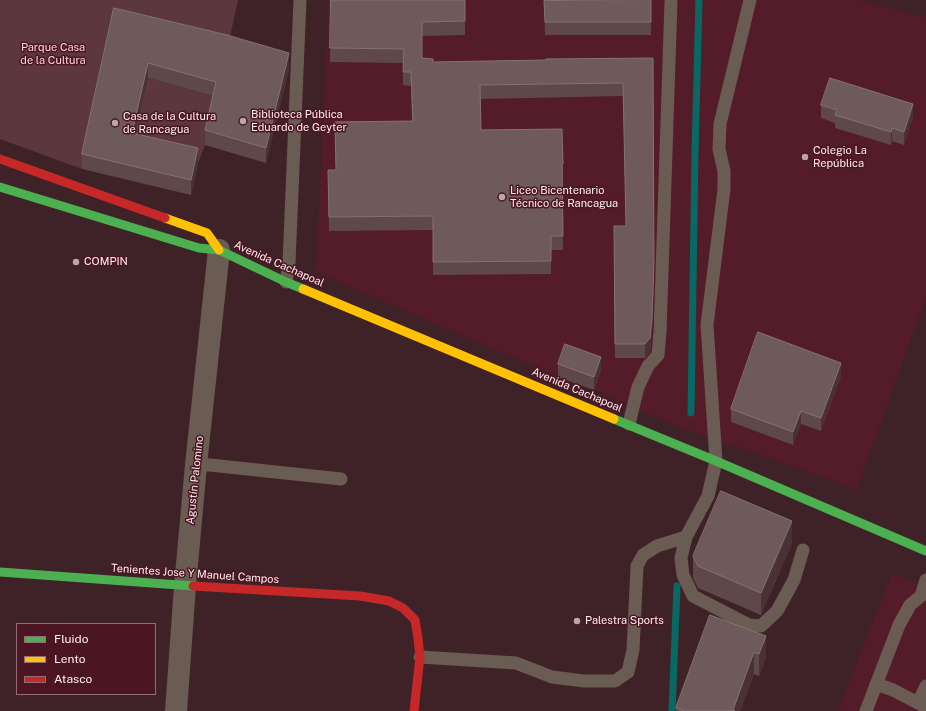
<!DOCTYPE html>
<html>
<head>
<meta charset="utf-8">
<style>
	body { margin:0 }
	#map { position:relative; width:926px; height:711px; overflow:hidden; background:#3f2228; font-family:"Public Sans",sans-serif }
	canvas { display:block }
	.legend { position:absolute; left:16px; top:623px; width:140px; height:72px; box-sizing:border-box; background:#4b1622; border:1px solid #936d75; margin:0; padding:5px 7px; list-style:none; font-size:12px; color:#feeff1 }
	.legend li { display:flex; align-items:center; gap:8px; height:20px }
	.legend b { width:20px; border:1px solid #936d75 }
</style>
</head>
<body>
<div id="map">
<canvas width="926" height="711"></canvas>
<ul class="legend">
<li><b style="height:5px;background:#4caf50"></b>Fluido</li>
<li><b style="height:5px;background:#ffc107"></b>Lento</li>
<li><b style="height:5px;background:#c62828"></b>Atasco</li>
</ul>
</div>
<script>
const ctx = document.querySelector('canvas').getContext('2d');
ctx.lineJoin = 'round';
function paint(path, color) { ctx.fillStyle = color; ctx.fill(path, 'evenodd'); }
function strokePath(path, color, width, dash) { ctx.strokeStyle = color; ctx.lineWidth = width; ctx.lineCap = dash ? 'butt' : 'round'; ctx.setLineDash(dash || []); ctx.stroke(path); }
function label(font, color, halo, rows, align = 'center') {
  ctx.font = font + ' "Public Sans",sans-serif'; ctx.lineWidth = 3; ctx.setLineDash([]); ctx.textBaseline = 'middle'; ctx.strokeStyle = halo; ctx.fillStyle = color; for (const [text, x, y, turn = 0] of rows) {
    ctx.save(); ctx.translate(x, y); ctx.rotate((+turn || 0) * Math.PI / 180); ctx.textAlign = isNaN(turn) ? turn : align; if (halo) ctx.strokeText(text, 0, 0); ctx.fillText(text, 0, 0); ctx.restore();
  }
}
paint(new Path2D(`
	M329 0H857L926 17V297L857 489 676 426 594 390 558 377 316 272Z
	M892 573 926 587V711H838Z`), '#541b29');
paint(new Path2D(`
	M0 0H238L227 50 114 24 82 169 0 139Z
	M148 78 216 97 205 145 198 163 132 148Z`), '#5c383e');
strokePath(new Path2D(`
	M691 413 695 153 699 0
	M672 711 677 586`), '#086864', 7);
strokePath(new Path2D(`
	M750 0 720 124 719 149 724 171V189L707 325 716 461 708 496 686 537 681 558 683 575 693 596 749 625 761 626 777 611 794 580 803 550
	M286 282 289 263 300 0
	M629 424 638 387 648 366 658 355 660 332 671 2
	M196 465H210L341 479
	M420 657 516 663 552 677 584 681H615L628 672 633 650 637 566 643 555 657 546 686 537
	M876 684 893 690 926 707
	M918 703 926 686
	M866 711 899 625 910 605 921 596 926 580`), '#6a5c52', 13);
strokePath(new Path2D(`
	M176 711 185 586 196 465 219 250`), '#6a5c52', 22);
strokePath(new Path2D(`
	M0 187 199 248 219 250 286 282 303 289
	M614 419 716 461 926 551
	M0 572 193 586`), '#4caf50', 9);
strokePath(new Path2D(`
	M165 218 207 233 219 250
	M303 289 614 419`), '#ffc107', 9);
strokePath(new Path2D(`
	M0 159 165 218
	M193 586 360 596 389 601 403 608 415 620 418 638 420 657 414 711`), '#c62828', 9);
paint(new Path2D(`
	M331 0H465V35L422 36V58L433 62 653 58 654 276 652 332 650 352 645 358H615L614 226H626L623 96 480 99 481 130 562 129 563 177H562L563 250H551V274L433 275V230L329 231 328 183 336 170 335 122 412 121 411 86 403 85V63L330 62Z
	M651 0V35H545L544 1Z
	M114 8 289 69 266 163 205 145V130L213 96 148 78 136 134 198 163 191 195 82 169V154Z
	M821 105 913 117 904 145 892 141 891 145 835 128V123L821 118Z
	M558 364 601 370 594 390 558 377Z
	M841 376 821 431 801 424 793 445 731 422V409Z
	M792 543 761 615 698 588 693 578V556Z
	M710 615 766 658 759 676 754 674 740 711H676V708Z`), '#5e4849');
paint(new Path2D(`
	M289 53V69L266 163V148Z
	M148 63V78L132 148V133Z
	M913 104V117L904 145V132Z
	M892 128V141L891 145V132Z
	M198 148V163L191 195V180Z
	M654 262 652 332 650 352 645 358V344Z
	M601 357V370L594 390V377Z
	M841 363V376L821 431V418Z
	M801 411V424L793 445V432Z
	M792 521V543L761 615V593Z
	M766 636V658L759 676V654Z
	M754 652V674L740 711H733Z`), '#4a3134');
const building = new Path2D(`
	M331 0H465V21L422 22V58L433 59V62L546 60V59L653 58 654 262 652 318 650 338 645 344H615L614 226H626L623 83 480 85 481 130 562 129 563 164H562L563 236H551V261L433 262V216L329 217 328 170H336L335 122 413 121 411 72H403L404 49 330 48Z
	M651 0V22H545L544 1Z
	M114 8 227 35 289 53 266 148 205 130 216 82 148 63 132 133 198 148 191 180 82 154Z
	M830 78 913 104 904 132 892 128 891 132 835 115 837 110 821 105Z
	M758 332 841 363 821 418 801 411 793 432 731 409Z
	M565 344 601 357 594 377 558 364Z
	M721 491 792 521 761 593 698 566 693 556Z
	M710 615 766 636 759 654 754 652 733 710 735 711H684L676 708Z`);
paint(building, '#6f5a5b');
strokePath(building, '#867172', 1);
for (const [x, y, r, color] of [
	[243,121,4,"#bba7ab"],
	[115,123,4,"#bba7ab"],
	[805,157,4,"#bba7ab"],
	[502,197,4,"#bba7ab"],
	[76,262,4,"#bba7ab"],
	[577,621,4,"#bba7ab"]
]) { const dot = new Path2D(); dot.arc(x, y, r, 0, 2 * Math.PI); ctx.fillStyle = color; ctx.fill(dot); strokePath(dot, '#4b1622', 1.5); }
label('11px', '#fed6db', '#4b1622', [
	["Parque Casa",53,48],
	["de la Cultura",53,61]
]);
label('11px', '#feeff1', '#4b1622', [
	["Biblioteca Pública",251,115],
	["Eduardo de Geyter",251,128],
	["Casa de la Cultura",123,117],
	["de Rancagua",123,130],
	["Colegio La",813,151],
	["República",813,164],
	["Liceo Bicentenario",510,191],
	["Técnico de Rancagua",510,204],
	["COMPIN",84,262],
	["Palestra Sports",585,621]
], 'left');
label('11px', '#feeff1', '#4b1622', [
	["Avenida Cachapoal",279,264,24],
	["Avenida Cachapoal",577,390,23],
	["Agustín Palomino",195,480,-84],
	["Tenientes Jose Y Manuel Campos",195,574,4]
]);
</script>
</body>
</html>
